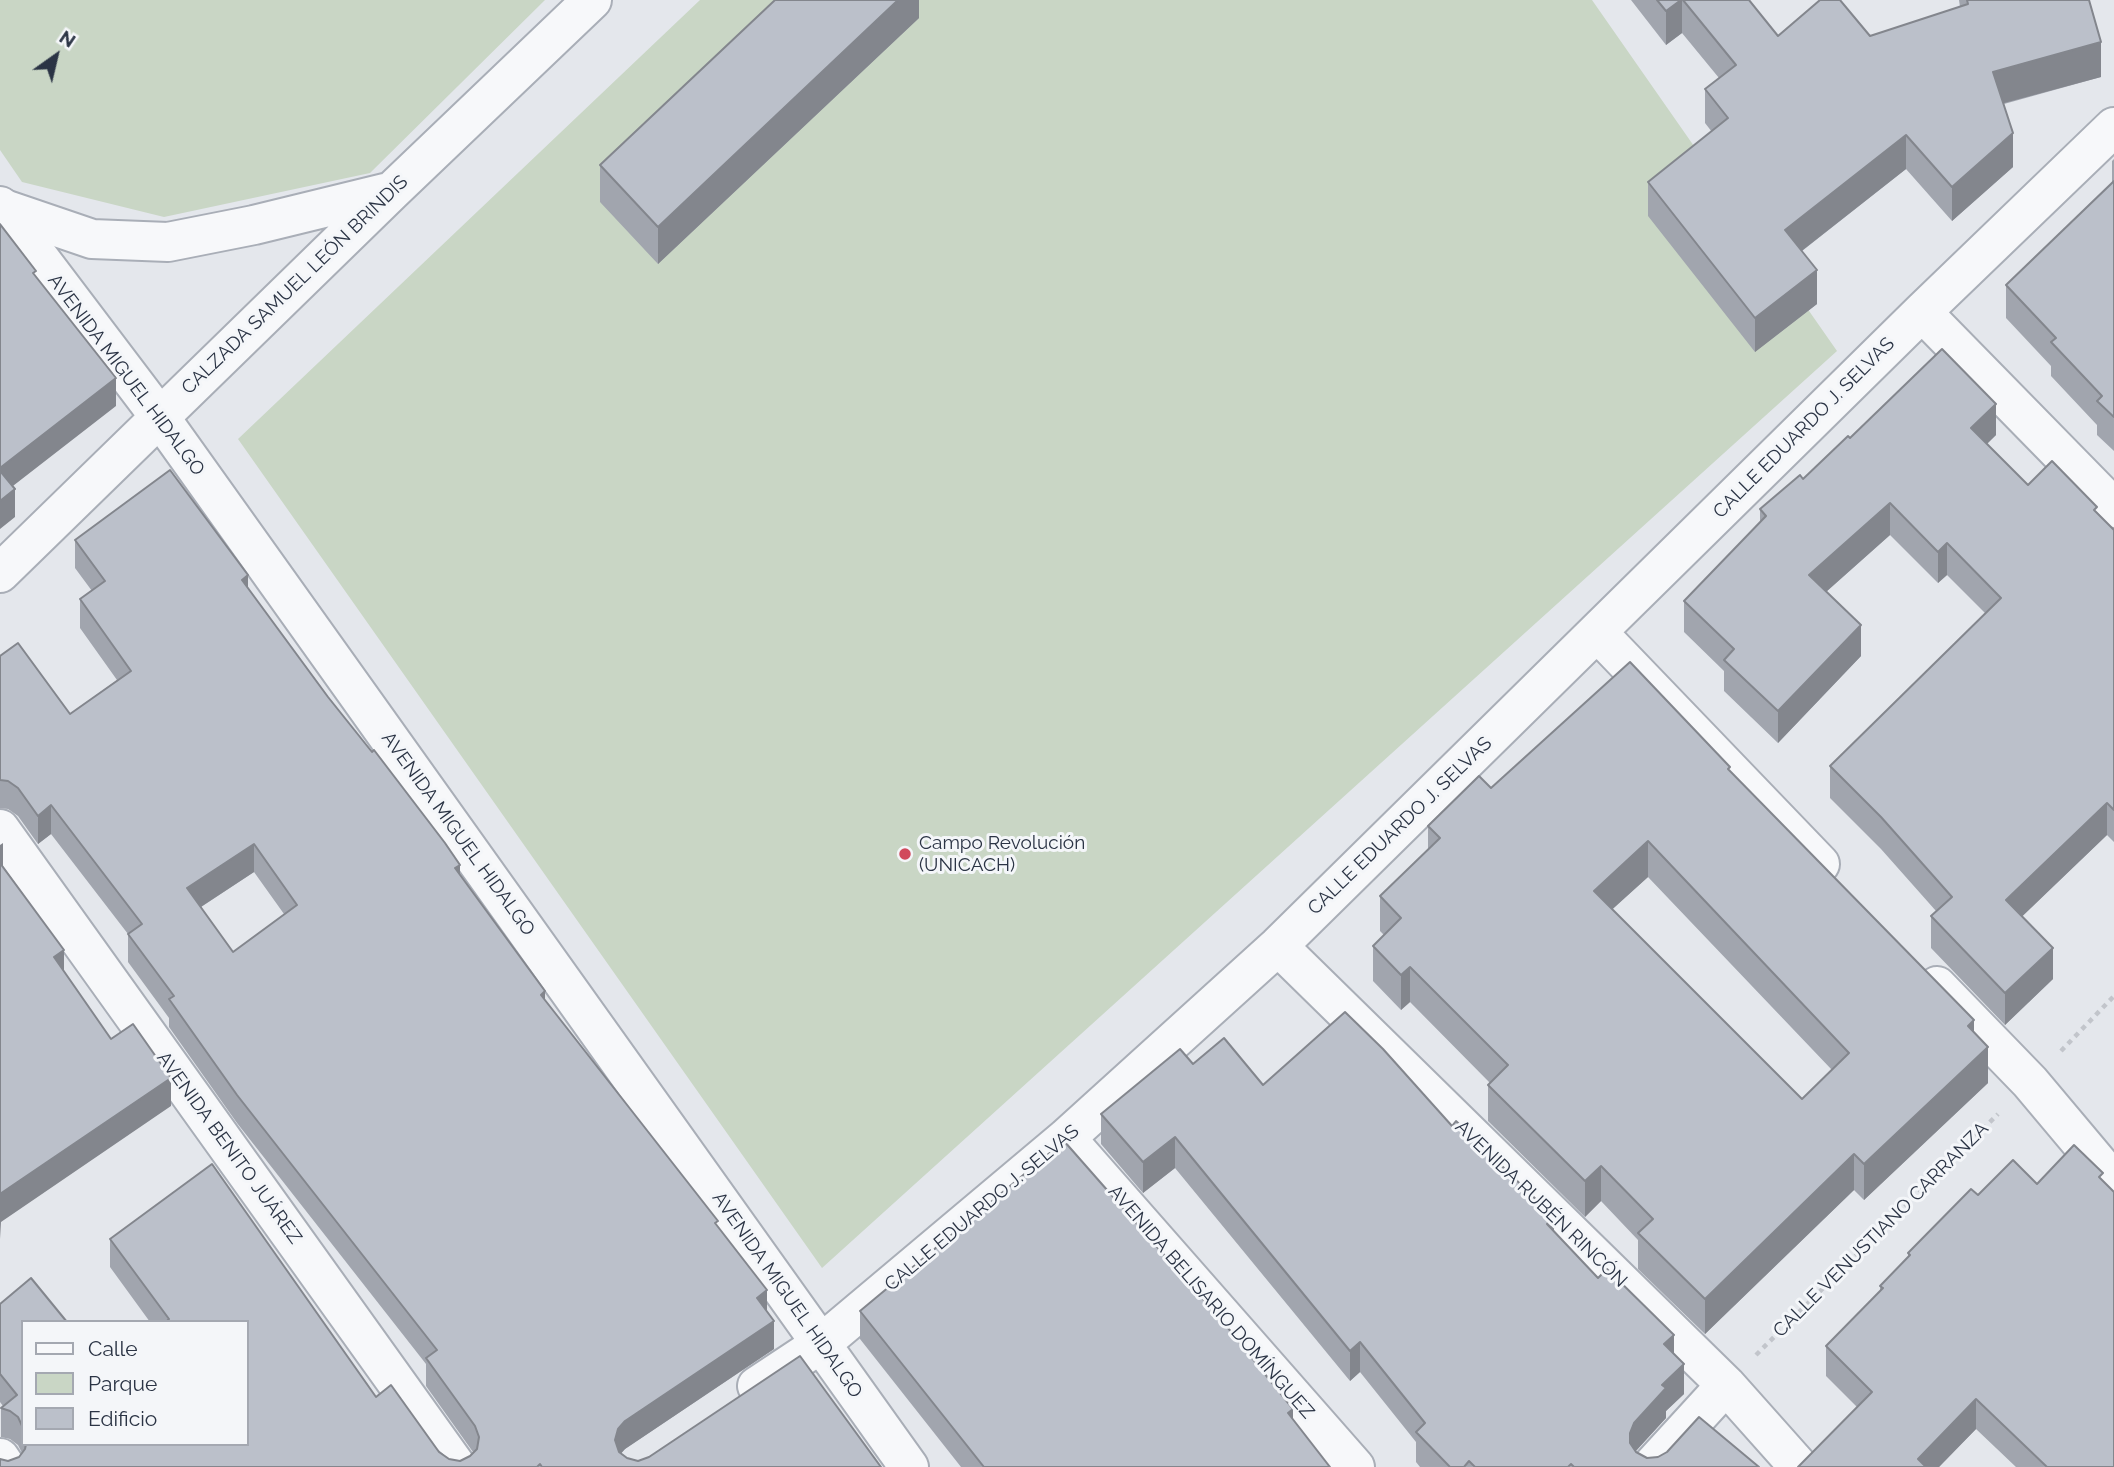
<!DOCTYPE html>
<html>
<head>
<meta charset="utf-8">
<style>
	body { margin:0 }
	#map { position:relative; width:2114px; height:1467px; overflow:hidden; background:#e4e7ec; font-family:Raleway,sans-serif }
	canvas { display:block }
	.legend { position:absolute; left:21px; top:1320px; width:228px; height:126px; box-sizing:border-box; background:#f4f6f9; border:2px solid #a4a8b1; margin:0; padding:9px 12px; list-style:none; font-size:21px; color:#2b3445 }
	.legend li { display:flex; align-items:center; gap:14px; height:35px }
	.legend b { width:35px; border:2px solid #a4a8b1 }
	.north { position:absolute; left:21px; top:21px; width:70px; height:70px; -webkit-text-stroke:5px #f4f6f9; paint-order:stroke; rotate:34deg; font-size:19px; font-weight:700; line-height:28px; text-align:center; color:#2b3445 }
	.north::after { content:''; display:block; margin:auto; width:24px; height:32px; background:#2b3445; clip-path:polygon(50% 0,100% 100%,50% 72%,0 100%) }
</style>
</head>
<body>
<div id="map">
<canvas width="2114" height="1467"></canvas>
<ul class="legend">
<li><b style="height:9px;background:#f7f8fa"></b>Calle</li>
<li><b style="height:19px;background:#c9d6c5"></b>Parque</li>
<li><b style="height:19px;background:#bbc0ca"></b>Edificio</li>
</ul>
<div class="north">N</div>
</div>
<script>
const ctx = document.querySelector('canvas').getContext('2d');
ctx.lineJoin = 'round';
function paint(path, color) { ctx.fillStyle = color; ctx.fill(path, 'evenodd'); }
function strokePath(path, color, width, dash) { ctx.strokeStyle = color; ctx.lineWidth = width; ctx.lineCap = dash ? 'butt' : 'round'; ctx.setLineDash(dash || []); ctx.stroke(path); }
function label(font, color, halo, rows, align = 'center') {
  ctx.font = font + ' Raleway,sans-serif'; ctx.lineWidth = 6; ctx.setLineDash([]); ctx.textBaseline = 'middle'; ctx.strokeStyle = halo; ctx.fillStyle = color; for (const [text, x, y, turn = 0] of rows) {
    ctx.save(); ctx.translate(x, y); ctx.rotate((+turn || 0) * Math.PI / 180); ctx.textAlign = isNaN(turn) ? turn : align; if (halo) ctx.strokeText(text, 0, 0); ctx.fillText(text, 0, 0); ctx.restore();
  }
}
paint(new Path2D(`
	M0 0H545L370 173 164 217 22 182 0 150Z
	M700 0H1592L1837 351 822 1268 238 439Z`), '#c9d6c5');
const minor = new Path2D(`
	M0 206 159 416 909 1467
	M1922 312 2114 508
	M1597 632 1820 864
	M0 829 457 1467
	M1278 946 1726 1385 1799 1467
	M1937 986 2030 1082 2114 1182
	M1066 1138 1355 1467
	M757 1386 822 1343 1066 1138 1278 946 1922 312 2114 127
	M0 1458 6 1467
	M1651 1467 1726 1385`);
const tertiary = new Path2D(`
	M1 208 92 239 168 242 254 225 389 192
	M0 573 391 192 592 0`);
strokePath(minor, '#a9aeb7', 42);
strokePath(tertiary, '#a9aeb7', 42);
strokePath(new Path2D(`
	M2061 1051 2114 996
	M1756 1355 1998 1114`), '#c2c5cb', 4.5, [5, 5]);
strokePath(minor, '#f7f8fa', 38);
strokePath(tertiary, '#f7f8fa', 38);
paint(new Path2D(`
	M919 0V18L658 264 600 202V165Z
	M1631 0H1749L1778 36H1870L1960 7 1959 0H2089L2101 77 2004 104 2013 167 1952 221 1906 169 1802 251 1817 304 1755 352 1648 216V182L1712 132 1705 123V89L1719 78 1682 33 1666 45Z
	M2114 159V451L2097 435V425L2051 376V366L2006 318V285L2112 184V161Z
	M1996 435 1987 444 2028 485 2097 512 2114 530V842L2107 835 2022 916 2053 979 2005 1025 1931 948V916L1936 911 1881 849 1830 798V766L1986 614 1947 575 1938 583 1890 535 1826 592 1861 656 1778 743 1724 691V671L1684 632V601L1760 522V509L1803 479 1850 438Z
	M75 540 248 588 460 875 545 1001 718 1227 767 1313 774 1349 625 1449 621 1453 627 1458 638 1461 881 1467H0L8 1461 19 1457 22 1453 18 1445 10 1439 1 1437V1408L3 1406 0 1402V1304L23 1322V1444H247V1322H150L110 1267V1239L376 1397 449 1459 460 1461 470 1456 473 1452 426 1386V1364L237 1123 169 1027V1018L128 962V934L51 834 38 844 18 816 8 809 0 808V656L70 714 117 680 80 628V599L92 591 75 568ZM254 872 284 914 233 952 201 907Z
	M1730 772 1974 1032 1988 1083 1864 1200 1854 1190 1705 1334 1638 1269V1240L1601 1201 1585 1217 1488 1121V1085L1490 1083 1410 1002 1401 1010 1373 981V946L1384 935 1380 931V896L1428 849V826L1491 788ZM1648 877 1832 1070 1802 1099 1612 909Z
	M1193 1064 1263 1085 1452 1126 1598 1278 1674 1354 1684 1394 1666 1411V1418L1635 1452 1647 1458 1759 1467H1420L1416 1462V1442L1360 1372 1350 1381 1175 1168 1143 1193 1101 1144V1114Z
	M2103 1181 2114 1467H2016L1976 1429 1939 1467H1798L1857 1407 1826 1376V1346L1880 1291V1286L1908 1257V1253L1978 1195 2037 1184Z
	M860 1311 1293 1419 1330 1467H961L860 1339Z`), '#a1a5ae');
paint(new Path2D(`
	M898 0H919V18L658 264V227Z
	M1681 0H1682V33L1666 45V11Z
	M2101 42V77L1993 106V72Z
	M2013 133V167L1952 221V187Z
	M1906 135V169L1785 264V230Z
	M1817 270V304L1755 352V318Z
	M116 378V406L0 496V468Z
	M1996 404V435L1971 459V428Z
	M15 489V517L0 529V501Z
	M1890 503V535L1809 607V575Z
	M1947 543V575L1938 583V552Z
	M248 575V603L242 580Z
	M1861 625V656L1778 743V711Z
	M2107 803V835L2006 932V900Z
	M51 805V834L38 844V816Z
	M1648 841V877L1594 926V891Z
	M3 843V871L0 873V845Z
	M254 844V872L187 916V888Z
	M460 865V893L455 868Z
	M2053 948V979L2005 1025V993Z
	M64 950V978L54 957Z
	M1410 967V1002L1401 1010V975Z
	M545 991V1019L541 995Z
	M1974 1020V1055L1968 1026Z
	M1988 1047V1083L1864 1200V1164Z
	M171 1078V1106L1 1222 0 1239V1194Z
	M1175 1137V1168L1143 1193V1162Z
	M1854 1154V1190L1705 1334V1299Z
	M1601 1166V1201L1585 1217V1181Z
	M1554 1217V1247L1547 1224Z
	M767 1290V1318L757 1298Z
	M774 1321V1349L625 1449 618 1457 615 1440 618 1429 625 1421Z
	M1674 1335V1365L1664 1344Z
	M1360 1342V1372L1350 1381V1351Z
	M1684 1364V1394L1666 1411V1418L1634 1453 1630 1463V1433L1634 1423 1662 1385Z
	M1976 1399V1429L1939 1467H1918V1459Z
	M1293 1409V1438L1288 1413Z`), '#83868d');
const building = new Path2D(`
	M775 0H898L658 227 600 165Z
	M1657 0H1681L1666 11Z
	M1683 0H1749L1778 36 1820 0H1840L1870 36 1968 4 1967 0H2089L2101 42 1993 72 2013 133 1952 187 1906 135 1785 230 1817 270 1755 318 1648 182 1728 118 1705 89 1736 65Z
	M2114 181V417L2097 401 2102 396 2051 342 2056 338 2006 285Z
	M0 224 36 271 33 273 116 378 0 468Z
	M1942 349 1996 404 1971 428 2028 485 2052 461 2097 507 2094 510 2114 530V810L2107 803 2006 900 2053 948 2005 993 1931 916 1952 897 1881 817 1830 766 2001 598 1947 543 1938 552 1890 503 1809 575 1861 625 1778 711 1724 660 1734 649 1684 601 1766 516 1760 509 1800 475 1803 479 1848 436 1850 438Z
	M170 470 248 575 242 580 328 697 372 752 374 750 445 843 460 865 455 868 545 991 541 995 718 1221 715 1223 767 1290 757 1298 774 1321 625 1421 618 1429 615 1440 619 1452 627 1458 638 1461 649 1457 800 1356 881 1467H542L540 1464 537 1467H0V1459L8 1461 19 1457 25 1449 26 1444H247V1322H166L169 1319 110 1239 212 1164 376 1397 391 1385 439 1452 449 1459 460 1461 470 1456 477 1449 479 1437 475 1426 426 1358 437 1350 237 1095 169 999 174 996 128 934 142 924 51 805 38 816 18 788 8 781 0 780V656L18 643 70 714 131 671 80 599 105 581 75 540ZM254 844 297 905 233 952 187 888Z
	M0 471 15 489 0 501Z
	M1630 662 1730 767 1728 769 1974 1020 1968 1026 1988 1047 1864 1164 1854 1154 1705 1299 1638 1233 1653 1219 1601 1166 1585 1181 1488 1085 1508 1065 1410 967 1401 975 1373 946 1401 918 1380 896 1440 838 1428 826 1479 776 1491 788ZM1648 841 1849 1053 1802 1099 1594 891Z
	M0 863 64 950 54 957 111 1039 133 1024 171 1078 0 1194Z
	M1345 1012 1383 1049 1452 1126 1456 1121 1554 1217 1547 1224 1598 1278 1607 1269 1674 1335 1664 1344 1684 1364 1662 1385 1666 1388 1634 1423 1630 1433V1443L1636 1452 1647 1458 1658 1457 1667 1452 1699 1417 1759 1467H1574L1571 1464 1568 1467H1475L1469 1461 1464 1467H1450L1416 1432 1425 1423 1360 1342 1350 1351 1175 1137 1143 1162 1101 1114 1180 1049 1193 1064 1224 1038 1263 1085Z
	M1064 1141 1224 1323 1293 1409 1288 1413 1330 1467H984L860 1311Z
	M2074 1145 2103 1173 2099 1177 2114 1192V1467H2047L1976 1399 1918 1459 1926 1467H1798L1872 1392 1826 1346 1883 1288 1880 1286 1910 1255 1908 1253 1971 1189 1978 1195 2013 1160 2037 1184Z
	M31 1278 67 1322H23V1428L18 1417 10 1411 1 1408 17 1395 0 1374V1304Z`);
paint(building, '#bbc0ca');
strokePath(building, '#83868d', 2);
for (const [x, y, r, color] of [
	[905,854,7,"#d1495b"]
]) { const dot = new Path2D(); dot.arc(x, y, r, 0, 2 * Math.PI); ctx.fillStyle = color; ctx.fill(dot); strokePath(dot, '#f4f6f9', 2.5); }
label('19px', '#2b3445', '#f4f6f9', [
	["CALZADA SAMUEL LEÓN BRINDIS",295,285,-44],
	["AVENIDA MIGUEL HIDALGO",126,375,53],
	["CALLE EDUARDO J. SELVAS",1804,428,-45],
	["CALLE EDUARDO J. SELVAS",1400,826,-44],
	["AVENIDA MIGUEL HIDALGO",458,834,54],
	["AVENIDA BENITO JUÁREZ",229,1148,54],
	["AVENIDA RUBÉN RINCÓN",1541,1204,44],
	["CALLE EDUARDO J. SELVAS",982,1208,-40],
	["CALLE VENUSTIANO CARRANZA",1881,1230,-45],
	["AVENIDA MIGUEL HIDALGO",787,1295,55],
	["AVENIDA BELISARIO DOMÍNGUEZ",1211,1302,49]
]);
label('19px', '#2b3445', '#f4f6f9', [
	["Campo Revolución",919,843],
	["(UNICACH)",919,865]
], 'left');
</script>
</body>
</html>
